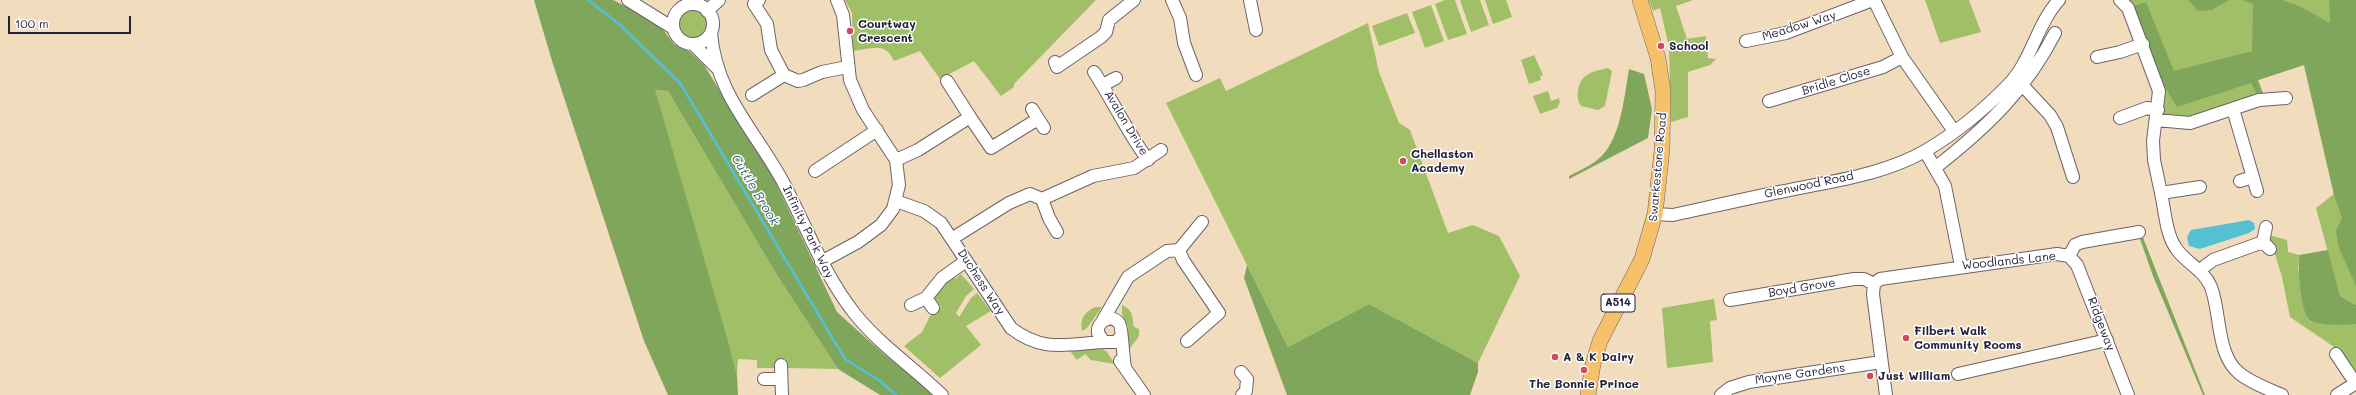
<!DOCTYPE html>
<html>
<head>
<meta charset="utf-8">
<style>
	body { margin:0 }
	#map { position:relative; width:2356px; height:395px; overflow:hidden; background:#f2dcbe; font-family:Mali,sans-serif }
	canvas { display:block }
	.scale { position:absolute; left:8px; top:16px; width:123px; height:18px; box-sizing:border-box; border:2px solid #22223b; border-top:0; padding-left:5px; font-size:12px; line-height:14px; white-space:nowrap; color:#22223b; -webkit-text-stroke:3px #fff; paint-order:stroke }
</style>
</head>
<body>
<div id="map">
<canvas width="2356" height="395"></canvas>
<div class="scale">100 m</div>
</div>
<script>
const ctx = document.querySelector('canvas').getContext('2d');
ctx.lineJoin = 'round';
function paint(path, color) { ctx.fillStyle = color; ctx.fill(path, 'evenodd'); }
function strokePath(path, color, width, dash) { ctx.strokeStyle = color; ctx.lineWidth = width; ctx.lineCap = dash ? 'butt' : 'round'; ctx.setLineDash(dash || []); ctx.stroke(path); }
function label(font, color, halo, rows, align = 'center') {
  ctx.font = font + ' Mali,sans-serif'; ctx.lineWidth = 3; ctx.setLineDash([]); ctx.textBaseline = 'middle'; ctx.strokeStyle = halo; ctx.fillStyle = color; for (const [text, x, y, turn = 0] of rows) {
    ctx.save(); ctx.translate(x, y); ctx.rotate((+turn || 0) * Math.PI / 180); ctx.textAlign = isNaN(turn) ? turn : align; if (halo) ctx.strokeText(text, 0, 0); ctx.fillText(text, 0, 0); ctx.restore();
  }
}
paint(new Path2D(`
	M845 0H1096L1014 84V87L1001 96 974 61 940 79 920 51 894 61C885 41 872 49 853 51L852 13Z
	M1445 0H1455L1467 34 1448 40 1435 4Z
	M1460 0H1480L1489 25 1471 32Z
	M1485 0H1506L1512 17 1493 24Z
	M1649 0H1693L1676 6 1687 39 1706 36 1708 58 1716 59 1710 65 1688 72V117L1671 122 1669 47 1660 8 1653 11Z
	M1925 0H1969L1981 32 1940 43Z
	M2128 0H2356V305L2340 296 2316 208 2334 194 2304 65 2252 82 2258 97 2183 119 2168 117 2163 112Z
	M1431 5 1444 41 1425 48 1412 12Z
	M679 24a14 14 0 1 1 28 0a14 14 0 1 1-28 0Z
	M1407 13 1415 33 1379 46 1372 26Z
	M1368 23 1379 72 1399 123 1410 130 1448 233 1473 225 1499 236 1520 276 1478 363 1369 304 1288 347 1166 103 1220 78 1226 91Z
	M1534 55 1543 75 1540 76 1541 80 1529 84 1521 60Z
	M1608 68 1612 71 1605 106 1598 110 1581 106C1575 98 1577 81 1587 75 1592 71 1601 70 1608 68Z
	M654 90 668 91 775 272 838 369 786 368V359H778L775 368H757V360L738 359 737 375Z
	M1548 91 1551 101 1559 98 1560 102 1557 108 1540 114 1533 96Z
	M2269 235 2287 240 2288 252 2299 255 2298 269 2319 323 2356 324V376L2340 351 2290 317 2282 277Z
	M961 274 974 289 966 296 956 313 959 317 971 298 977 293 991 311 966 326 981 345 940 378 904 346 922 332 930 316 941 307 935 299V292L952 276 955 279Z
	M1714 299 1717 320 1710 321 1713 362 1667 368 1662 308Z
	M1122 305C1134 310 1132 318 1134 327L1139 329V336L1128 351V326L1122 314Z
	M1095 307H1102L1087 328 1082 331C1079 320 1085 311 1095 307Z
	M1101 348 1107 352 1115 364 1091 360 1085 354 1077 360 1070 351Z`), '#a1bf67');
paint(new Path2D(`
	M534 0H613L645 16 661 27 674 44 689 51 704 65 774 179 837 312 885 355 927 388 933 395H880L838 369 775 272 668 91 655 90 724 327 737 375 738 395H668L644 341 552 61Z
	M2188 0H2229L2212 10 2198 11Z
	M2242 0H2282L2299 6 2330 23 2329 0H2356V286L2339 248 2336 230 2342 218 2334 195 2304 65 2258 80 2264 96 2258 97 2251 83 2177 107 2160 79 2131 7 2146 2 2174 71 2252 51 2253 4Z
	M1629 69 1644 74 1652 109 1648 138 1569 179V176C1578 171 1588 167 1596 161 1621 143 1624 97 1629 69Z
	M2142 235 2205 395H2203L2153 276 2139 236Z
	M2328 250 2340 296 2356 305V324C2346 325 2318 326 2310 320 2300 312 2298 267 2299 255Z
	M1247 265 1288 347 1369 304 1478 363V372L1470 395H1287L1244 278Z`), '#80a65c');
paint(new Path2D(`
	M2249 220 2254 223 2255 229 2249 233 2200 249 2189 246 2187 237 2191 230Z`), '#56c0d3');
strokePath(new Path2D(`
	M588 0 619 24 680 83 845 359 880 381 896 395`), '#56c0d3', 2.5);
const minor = new Path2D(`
	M628 0 673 28
	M759 0 754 4 767 24 771 50 784 75 798 81 803 80 822 72 847 67
	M1172 0 1180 18 1184 43 1196 75
	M1250 0 1256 30
	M1874 0 1902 57 1954 131
	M2120 0 2128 8 2159 91 2153 141 2154 160 2161 193 2200 187
	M673 24a20 20 0 1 1 40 0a20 20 0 1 1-40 0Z
	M707 11 719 0
	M711 33C716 95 755 130 783 182 807 227 823 274 855 314 880 345 914 368 942 395
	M1746 41 1786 33 1873 0
	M693 44 716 67
	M2097 57 2120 52 2143 44
	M1055 62 1057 67 1101 37 1106 32 1109 20 1134 0
	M1094 72C1113 101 1127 132 1148 160
	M1103 85 1116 78
	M2023 86 2050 115 2057 127 2073 177
	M752 95 784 75
	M1769 101 1883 67 1902 57
	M1032 109 1044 128
	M2233 109 2257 191
	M970 117 991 148 1038 119
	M2120 118 2147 108 2158 110
	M2156 120 2190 123 2259 100 2286 98
	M1925 151 1945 186 1961 266
	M896 160 918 150 970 117 947 81
	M1936 167C1986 128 2026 90 2055 33
	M815 171 877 130
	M2240 181 2253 177
	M2161 193C2165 211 2166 237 2178 251 2189 265 2204 270 2211 287 2221 313 2216 354 2239 373 2251 383 2268 389 2282 395
	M1042 199 1093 176 1134 168 1161 150
	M896 201 924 211 941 223 1011 328C1043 353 1067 344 1104 342
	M1655 214 1673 215C1710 207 1748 198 1785 191 1832 181 1883 175 1925 151 1956 133 1985 109 2010 83 2032 59 2037 24 2059 0
	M2266 227 2263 242 2270 249
	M953 238 1009 203 1030 194 1042 199 1049 218 1057 232
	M1179 250 1202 222
	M2069 256 2077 265 2128 395
	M821 262 858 242 881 225 893 209 899 185 896 160 863 110 850 80 843 15 837 0
	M2200 270 2213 260 2263 242
	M1874 284 1880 279 2057 254 2069 256 2075 245 2082 242 2139 232
	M1874 284 1873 294 1886 395
	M926 298 933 308
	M1730 300 1854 279H1864L1874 284
	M911 305 926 298 942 278 966 261
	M1103 320 1128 277 1167 251 1179 250 1183 260 1219 313 1187 341
	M1121 336 1116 342H1104L1098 333C1096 322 1111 313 1119 323 1122 326 1123 358 1125 367
	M2336 354 2356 384
	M1120 361 1144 395
	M781 365 782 395
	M1241 372 1247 379 1246 391 1242 395
	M1958 374 2107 340
	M764 379H781
	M1721 395 1730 388 1749 382 1881 362
	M2337 395 2356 383`);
const major = new Path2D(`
	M1588 395 1593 364 1600 341 1642 259 1655 214 1662 150 1663 91 1658 58 1640 0`);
strokePath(minor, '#6b6369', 14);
strokePath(major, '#6b6369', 16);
strokePath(minor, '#fff', 12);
strokePath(major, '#f5c16b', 15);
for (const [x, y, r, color] of [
	[850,31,4,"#d1495b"],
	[1661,46,4,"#d1495b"],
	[1403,161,4,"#d1495b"],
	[1906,338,4,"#d1495b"],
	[1555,357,4,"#d1495b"],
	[1584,370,4,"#d1495b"],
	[1870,376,4,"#d1495b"]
]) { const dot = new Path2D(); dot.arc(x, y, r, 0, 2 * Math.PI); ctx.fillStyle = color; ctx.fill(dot); strokePath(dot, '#fff', 1.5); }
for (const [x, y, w] of [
	[1618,303,34]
]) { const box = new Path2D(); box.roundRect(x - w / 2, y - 9, w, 18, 3); ctx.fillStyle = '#fff'; ctx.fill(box); strokePath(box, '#22223b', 1); }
label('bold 11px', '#22223b', null, [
	["A514",1618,303]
]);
label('bold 12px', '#22223b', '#fff', [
	["Courtway",858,24],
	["Crescent",858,38],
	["School",1669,46],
	["Chellaston",1411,154],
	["Academy",1411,168],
	["Filbert Walk",1914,331],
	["Community Rooms",1914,345],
	["A & K Dairy",1563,357],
	["Just William",1878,376],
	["The Bonnie Prince",1584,384,"center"]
], 'left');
label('12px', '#22223b', '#fff', [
	["Meadow Way",1799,26,-17],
	["Bridle Close",1836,81,-17],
	["Avalon Drive",1126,123,59],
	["Swarkestone Road",1658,167,-85],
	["Glenwood Road",1809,185,-12],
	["Infinity Park Way",808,232,64],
	["Woodlands Lane",2009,261,-6],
	["Duchess Way",981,282,57],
	["Boyd Grove",1802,288,-9],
	["Ridgeway",2101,324,69],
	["Moyne Gardens",1800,374,-8]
]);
label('italic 13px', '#376178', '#fff', [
	["Cuttle Brook",755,190,59]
]);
</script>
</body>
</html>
